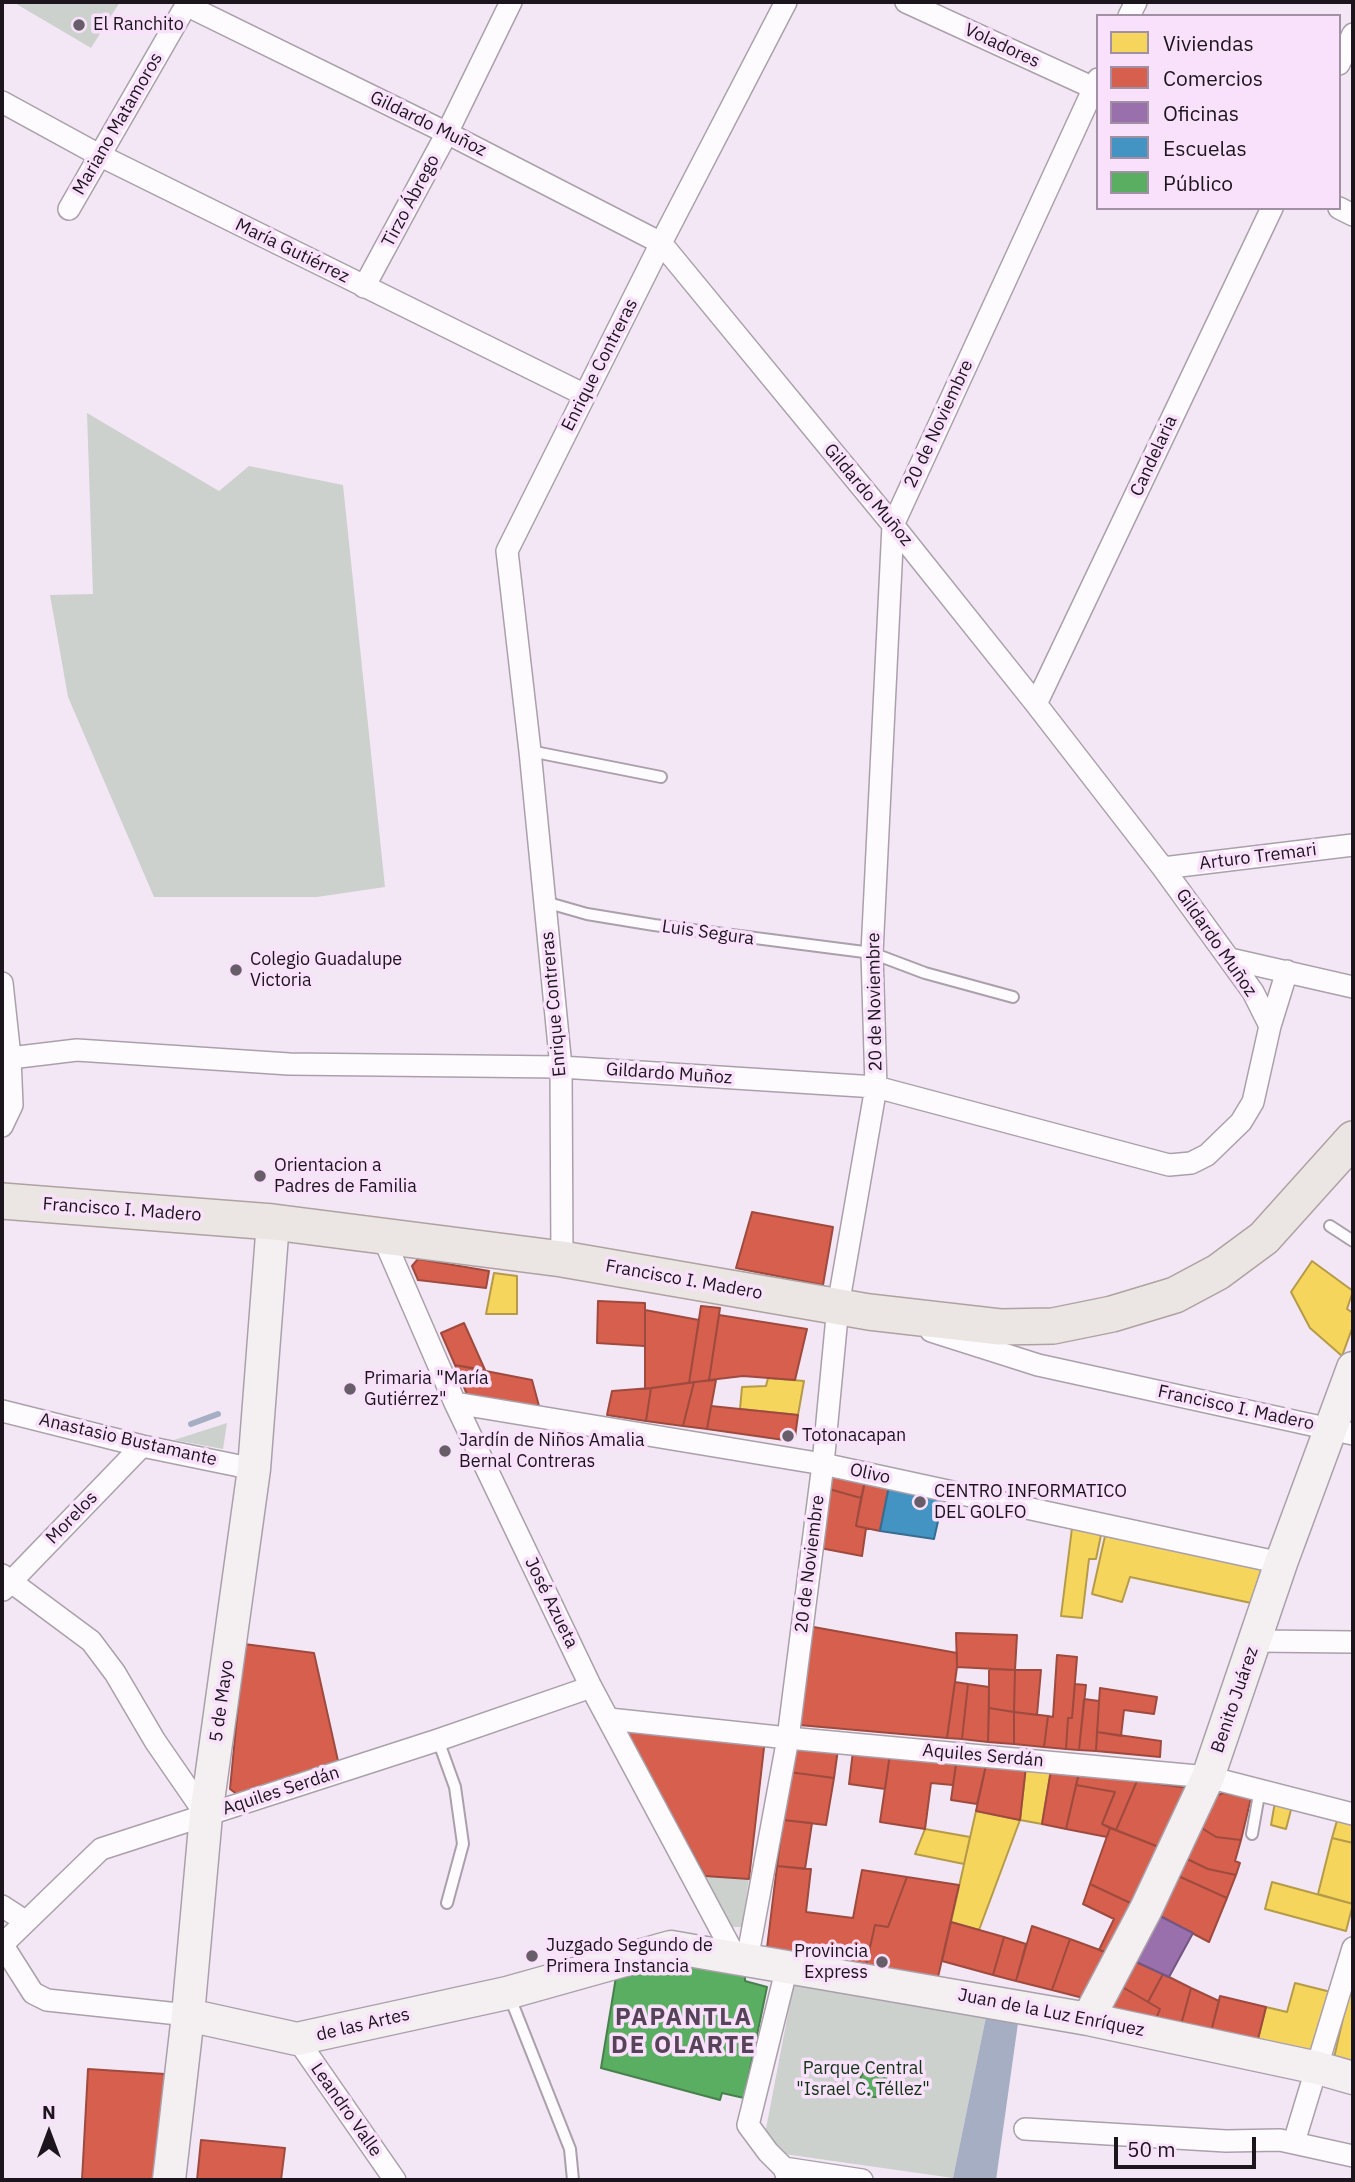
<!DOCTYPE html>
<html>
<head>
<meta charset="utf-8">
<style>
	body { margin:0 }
	#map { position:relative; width:1355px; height:2182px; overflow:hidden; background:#f4e7f5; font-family:"IBM Plex Sans",sans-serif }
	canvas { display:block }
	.frame { position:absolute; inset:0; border:4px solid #1d151e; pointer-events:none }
	.legend { position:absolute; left:1096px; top:14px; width:245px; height:196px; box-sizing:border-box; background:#f9e1fb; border:2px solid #a18fa3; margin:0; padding:9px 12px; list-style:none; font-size:21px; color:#1d151e }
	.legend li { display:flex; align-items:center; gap:14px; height:35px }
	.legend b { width:35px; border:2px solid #a18fa3 }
	.north { position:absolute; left:14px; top:2098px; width:70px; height:70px; -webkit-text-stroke:5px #f9e1fb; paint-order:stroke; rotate:0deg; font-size:19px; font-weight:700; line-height:28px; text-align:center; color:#1d151e }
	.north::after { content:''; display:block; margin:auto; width:24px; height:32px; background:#1d151e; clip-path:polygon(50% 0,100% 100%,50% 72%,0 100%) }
	.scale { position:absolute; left:1114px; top:2137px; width:142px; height:32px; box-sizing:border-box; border:4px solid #1d151e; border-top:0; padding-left:9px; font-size:21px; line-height:24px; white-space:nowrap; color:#1d151e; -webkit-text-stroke:5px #f9e1fb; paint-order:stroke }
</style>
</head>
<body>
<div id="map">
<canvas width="1355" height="2182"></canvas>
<div class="frame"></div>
<ul class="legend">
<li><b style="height:19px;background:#f6d55c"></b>Viviendas</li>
<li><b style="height:19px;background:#d6604d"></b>Comercios</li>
<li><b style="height:19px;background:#9970ab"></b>Oficinas</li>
<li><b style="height:19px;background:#4393c3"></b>Escuelas</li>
<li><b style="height:19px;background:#5aae61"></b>Público</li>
</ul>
<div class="north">N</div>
<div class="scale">50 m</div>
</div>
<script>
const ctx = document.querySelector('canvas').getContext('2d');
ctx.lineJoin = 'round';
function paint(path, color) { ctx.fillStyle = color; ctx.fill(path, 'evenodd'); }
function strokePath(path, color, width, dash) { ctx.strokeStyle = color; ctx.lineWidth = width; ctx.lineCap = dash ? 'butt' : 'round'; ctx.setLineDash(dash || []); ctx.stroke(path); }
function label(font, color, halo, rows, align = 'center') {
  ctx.font = font + ' "IBM Plex Sans",sans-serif'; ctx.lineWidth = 7; ctx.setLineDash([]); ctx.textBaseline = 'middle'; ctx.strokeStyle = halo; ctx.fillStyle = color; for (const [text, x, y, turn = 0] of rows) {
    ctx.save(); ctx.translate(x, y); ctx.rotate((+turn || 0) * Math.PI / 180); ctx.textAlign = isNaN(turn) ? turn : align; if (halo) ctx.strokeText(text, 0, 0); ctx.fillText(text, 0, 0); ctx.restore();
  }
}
paint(new Path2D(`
	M13 2H120L91 48Z
	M87 413 219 491 249 466 343 485 385 887 317 897H154L68 697 50 595 93 594Z
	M227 1423 223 1449 174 1440Z
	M705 1876 749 1879 742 1927H732Z
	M794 1982 987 2012 953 2178 777 2153 765 2134Z`), '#ccd1cd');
paint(new Path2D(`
	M987 2012 1018 2023 996 2180H964L953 2178Z`), '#a6aec3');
const homes = new Path2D(`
	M1312 1261 1353 1291 1347 1309 1353 1313V1326L1342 1356 1310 1328 1291 1292Z
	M494 1273 517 1276V1314H486Z
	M768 1378 804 1381 798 1415 740 1409 742 1387 766 1386Z
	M1072 1528 1101 1535 1096 1559H1089L1082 1618 1061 1616Z
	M1105 1536 1262 1567 1251 1603 1130 1577 1122 1602 1092 1594Z
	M1026 1766 1051 1770 1042 1824 1020 1820Z
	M1275 1802 1292 1806 1286 1829 1271 1825Z
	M976 1811 1020 1820 979 1930 951 1922Z
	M1338 1817 1353 1821V1843L1332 1838Z
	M925 1829 970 1837 964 1864 915 1854Z
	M1332 1838 1353 1843V1904L1318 1894Z
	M1272 1882 1353 1904 1346 1931 1265 1909Z
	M1295 1983 1331 1992 1315 2056 1257 2043 1266 2007 1287 2012Z
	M1351 1983 1353 1984V2064L1334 2058Z`);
paint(homes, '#f6d55c');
strokePath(homes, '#b59b49', 2);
const shops = new Path2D(`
	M752 1212 833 1227 823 1285 736 1268Z
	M418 1259 489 1271 486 1288 418 1280 412 1266Z
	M598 1301 645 1303V1346L597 1343Z
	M701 1306 720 1308 709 1380 689 1383Z
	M645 1310 699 1320 689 1383 645 1389Z
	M719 1315 807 1329 795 1380 743 1376 709 1380Z
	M464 1323 485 1370 455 1365 441 1333Z
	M455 1365 532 1380 539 1406 468 1397Z
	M716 1380 707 1429 683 1426 694 1382Z
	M694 1382 683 1426 646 1421 651 1388Z
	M651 1388 646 1421 607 1415 612 1391Z
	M711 1406 798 1415 795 1437 791 1441 707 1429Z
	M832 1475 865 1481 861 1498 829 1489Z
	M865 1481 889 1486 880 1531 856 1526Z
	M829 1489 861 1498 856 1526 866 1528 862 1556 820 1548Z
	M808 1626 957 1653V1667L947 1738 799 1725Z
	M956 1633 1017 1635 1015 1670 957 1667Z
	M244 1644 314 1653 338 1761 238 1795 230 1789Z
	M1057 1655 1077 1657 1072 1718H1068L1066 1749 1044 1747 1048 1716 1053 1717Z
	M989 1669 1015 1670 1014 1712 989 1708Z
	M1015 1670H1041L1037 1715 1014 1712Z
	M955 1682 968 1684 962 1739 947 1738Z
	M968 1684 989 1687 988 1742 962 1739Z
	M1075 1684 1086 1685 1079 1750 1066 1749 1068 1718H1072Z
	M1100 1688 1157 1697 1154 1714 1124 1710 1121 1736 1097 1732Z
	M1084 1699 1099 1701 1096 1751 1079 1750Z
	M989 1708 1014 1712V1744L988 1742Z
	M1014 1712 1048 1716 1044 1747 1014 1744Z
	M626 1731 765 1739 749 1879 705 1876Z
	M1097 1732 1161 1741 1160 1757 1096 1751Z
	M792 1746 838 1749 834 1778 789 1772Z
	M853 1751 890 1754 885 1789 849 1784Z
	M890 1754 957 1757 953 1785 931 1783 925 1829 880 1822Z
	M957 1757 987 1761 977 1804 951 1800Z
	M987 1761 1026 1766 1020 1820 976 1811Z
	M1051 1770 1079 1773 1066 1829 1042 1824Z
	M789 1772 834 1778 826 1825 783 1820Z
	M1079 1773 1137 1781 1116 1830 1102 1824 1115 1792 1076 1785Z
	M1137 1781 1188 1788 1169 1851 1116 1830Z
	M1076 1785 1115 1792 1102 1824 1110 1828 1107 1837 1066 1829Z
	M1223 1793 1251 1798 1241 1840 1216 1837 1200 1827 1216 1796Z
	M783 1820 812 1823 805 1869 777 1866Z
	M1200 1827 1216 1837 1241 1840 1235 1861 1240 1863 1236 1875 1208 1869 1185 1858Z
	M1110 1828 1169 1851 1141 1908 1090 1884Z
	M1185 1858 1208 1869 1236 1875 1227 1898 1176 1875Z
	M777 1866 811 1869 806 1912 853 1918 862 1870 907 1877 888 1927 875 1925 866 1965 767 1948Z
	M1176 1875 1227 1898 1209 1942 1156 1914Z
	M907 1877 959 1885 938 1977 866 1965 875 1925 888 1927Z
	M1090 1884 1141 1908 1116 1956 1099 1950 1114 1919 1083 1904Z
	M951 1922 1004 1937 993 1975 942 1961Z
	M1032 1926 1070 1939 1052 1990 1016 1981Z
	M1004 1937 1026 1944 1016 1981 993 1975Z
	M1070 1939 1116 1956 1091 2000 1052 1990Z
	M1132 1960 1163 1974 1148 2002 1119 1985Z
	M1163 1974 1191 1988 1181 2025 1156 2019 1160 2009 1148 2002Z
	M1119 1985 1160 2009 1156 2019 1111 2009Z
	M1191 1988 1219 2001 1211 2032 1181 2025Z
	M1220 1996 1266 2007 1257 2043 1211 2032Z
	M88 2069 165 2074 156 2180H82Z
	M201 2140 285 2148 281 2180H197Z`);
paint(shops, '#d6604d');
strokePath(shops, '#9e4a3f', 2);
const offices = new Path2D(`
	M1156 1914 1193 1933 1169 1977 1132 1960Z`);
paint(offices, '#9970ab');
strokePath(offices, '#745581', 2);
const schools = new Path2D(`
	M889 1486 943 1499 934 1539 880 1531Z`);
paint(schools, '#4393c3');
strokePath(schools, '#386d92', 2);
const public = new Path2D(`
	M659 1959 745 1976V1981L767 1987 744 2098 722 2093 720 2100 601 2068 617 1971Z
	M860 2082a15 15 0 1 1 30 0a15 15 0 1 1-30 0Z`);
paint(public, '#5aae61');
strokePath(public, '#48804d', 2);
strokePath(new Path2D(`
	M191 1424 218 1414`), '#a6aec3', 6);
const lane = new Path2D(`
	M530 751 661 777
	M545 902 587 914 654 925 872 953 925 973 1013 997
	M1330 1226 1353 1241
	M438 1740 455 1787 463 1844 447 1903
	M1252 1834 1260 1789
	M509 1995 570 2149 573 2180`);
const street = new Path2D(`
	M906 2 1098 90
	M1129 16 1136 2
	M1339 64 1353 34
	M2 102 99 155 585 395
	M1339 208 1353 215
	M69 209 188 2
	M364 287 447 133 511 2
	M1036 704 1272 208
	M1163 868 1353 845
	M1230 959 1353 987
	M2 983 10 1057 12 1105 2 1126
	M1270 1026 1287 971
	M2 1059 77 1050 289 1064 561 1067 876 1087 1169 1165 1191 1163 1207 1155 1241 1122 1253 1102 1270 1026 1253 992 1163 868 1036 704 893 525 661 243 447 133 186 5
	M383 1237 455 1403 591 1687 737 1960
	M562 1259 561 1067 530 751 507 551 661 243 786 2
	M931 1331 1038 1365 1353 1434
	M455 1403 823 1464 1281 1563
	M2 1411 142 1446 254 1469
	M2 1575 91 1641 115 1673 155 1741 206 1815
	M3 1590 142 1446
	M1256 1641 1353 1642
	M609 1719 788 1738 1208 1777 1353 1814
	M2 1906 25 1921
	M2 1944 33 1993 47 2000 188 2015
	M2 1945 101 1849 438 1740 591 1687
	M747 1960 788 1738 823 1464 838 1306 876 1087 872 953 893 525 1098 79
	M787 1967 748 2125 768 2152 784 2168 788 2180
	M297 2039 395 2180
	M1025 2129 1226 2141 1280 2140 1353 2156
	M1294 2142 1353 1948
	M784 2168 862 2180`);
const secondary = new Path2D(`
	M188 2015 297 2039 507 1993 671 1947 1088 2019 1318 2068 1353 2078
	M1088 2019 1146 1909 1208 1777 1281 1563 1353 1368
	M169 2180 188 2015 206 1815 254 1469 273 1222`);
const primary = new Path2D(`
	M2 1201 273 1222 562 1259 869 1312 1000 1327 1053 1326 1112 1314 1175 1295 1218 1272 1264 1238 1353 1139`);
strokePath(lane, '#aaa0ab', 14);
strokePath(street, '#aaa0ab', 24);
strokePath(secondary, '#aaa0ab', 35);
strokePath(primary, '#aea2a1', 38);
strokePath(lane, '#fdfbfe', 10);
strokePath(street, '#fdfbfe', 21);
strokePath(secondary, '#f4f0f1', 32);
strokePath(primary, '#ebe6e4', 35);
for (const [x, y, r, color] of [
	[79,25,7,"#685e69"],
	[236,970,7,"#685e69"],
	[260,1176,7,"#685e69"],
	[350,1389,7,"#685e69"],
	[788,1436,7,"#685e69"],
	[445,1451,7,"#685e69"],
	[920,1502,7,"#685e69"],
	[532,1956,7,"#685e69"],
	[882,1962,7,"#685e69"]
]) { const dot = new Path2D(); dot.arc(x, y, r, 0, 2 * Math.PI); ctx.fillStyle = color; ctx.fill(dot); strokePath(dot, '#f9e1fb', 2.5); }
label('18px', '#1d151e', '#f9e1fb', [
	["El Ranchito",93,25],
	["Colegio Guadalupe",250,960],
	["Victoria",250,981],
	["Orientacion a",274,1166],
	["Padres de Familia",274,1187],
	["Primaria \"María",364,1379],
	["Gutiérrez\"",364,1400],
	["Totonacapan",802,1436],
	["Jardín de Niños Amalia",459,1441],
	["Bernal Contreras",459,1462],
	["CENTRO INFORMATICO",934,1492],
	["DEL GOLFO",934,1513],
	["Juzgado Segundo de",546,1946],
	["Primera Instancia",546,1967],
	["Provincia",868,1952,"right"],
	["Express",868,1973,"right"]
], 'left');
label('18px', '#1d151e', '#f9e1fb', [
	["Voladores",1002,46,25],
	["Mariano Matamoros",118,124,-60],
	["Gildardo Muñoz",428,124,26],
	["Tirzo Ábrego",411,201,-62],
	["María Gutiérrez",292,251,26],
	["Enrique Contreras",600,365,-63],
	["20 de Noviembre",939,424,-65],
	["Candelaria",1154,456,-65],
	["Gildardo Muñoz",868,495,50],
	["Arturo Tremari",1258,857,-7],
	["Luis Segura",708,933,8],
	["Gildardo Muñoz",1216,943,55],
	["20 de Noviembre",875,1002,-91],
	["Enrique Contreras",554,1004,-95],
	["Gildardo Muñoz",669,1074,4],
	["Francisco I. Madero",122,1210,4],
	["Francisco I. Madero",684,1280,10],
	["Francisco I. Madero",1236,1408,12],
	["Anastasio Bustamante",128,1440,13],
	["Olivo",870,1474,12],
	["Morelos",72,1518,-46],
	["20 de Noviembre",810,1564,-83],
	["José Azueta",551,1603,64],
	["Benito Juárez",1235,1700,-71],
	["5 de Mayo",222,1701,-82],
	["Aquiles Serdán",983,1756,5],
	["Aquiles Serdán",281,1791,-18],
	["Juan de la Luz Enríquez",1051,2013,11],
	["de las Artes",363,2025,-13],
	["Leandro Valle",346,2110,55]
]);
label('18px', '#103413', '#f9e1fb', [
	["Parque Central",863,2069],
	["\"Israel C. Téllez\"",863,2090]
]);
ctx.letterSpacing = '2px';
label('bold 24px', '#574359', '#f9e1fb', [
	["PAPANTLA",684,2018],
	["DE OLARTE",684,2046]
]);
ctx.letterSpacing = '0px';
</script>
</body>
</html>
